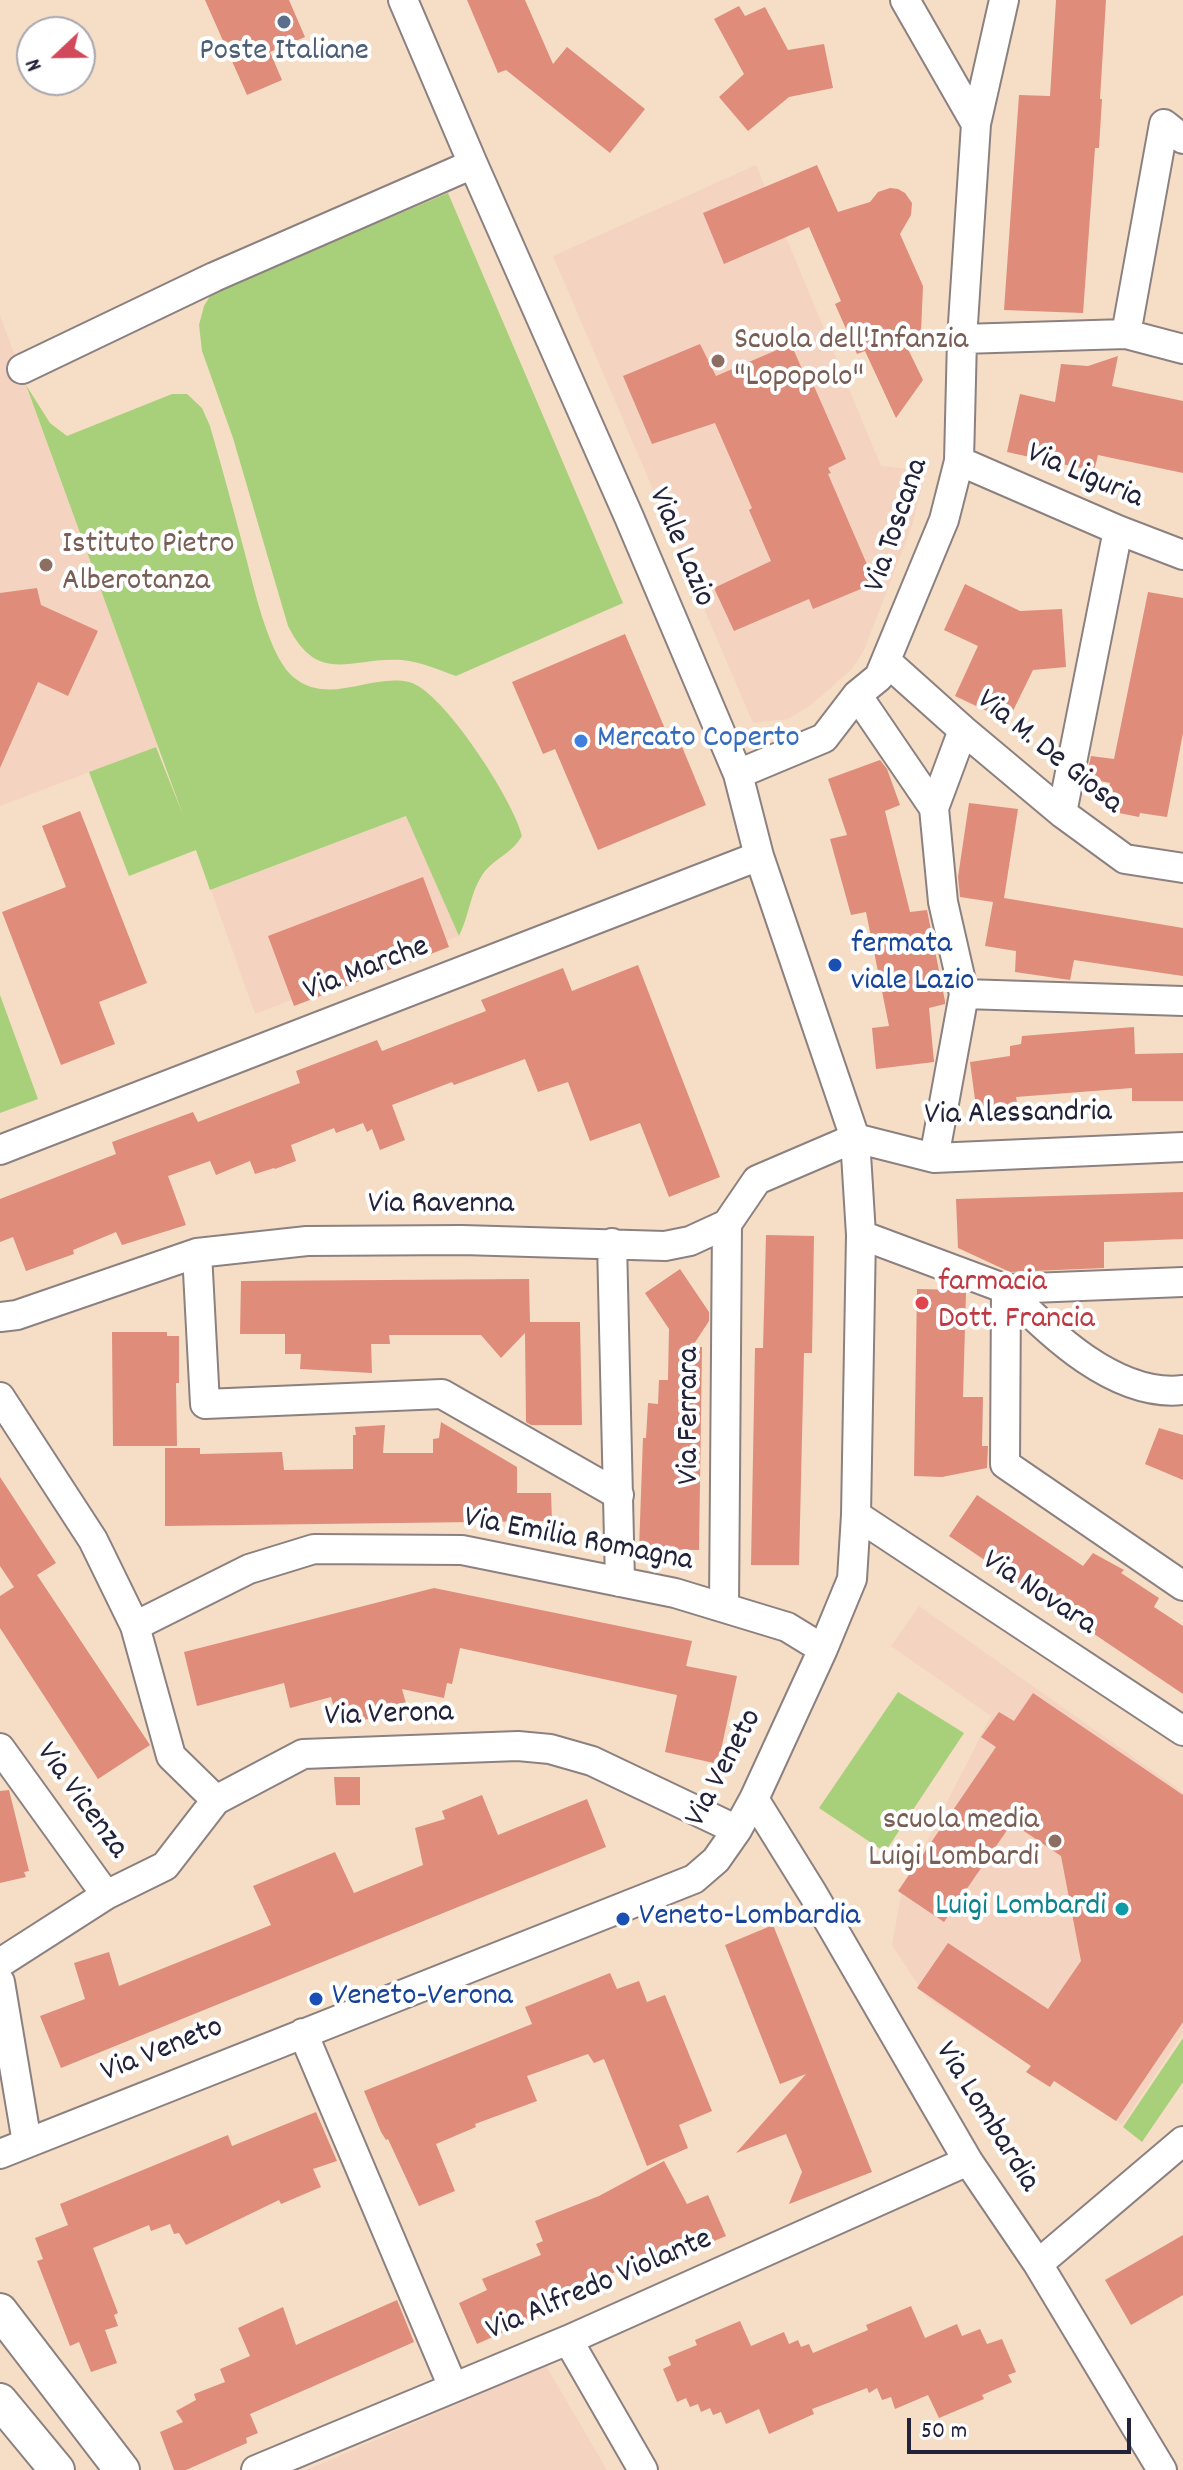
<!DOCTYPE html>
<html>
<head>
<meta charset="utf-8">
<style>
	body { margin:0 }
	#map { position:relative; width:1183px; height:2470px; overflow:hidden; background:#f5dec5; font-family:Dekko,sans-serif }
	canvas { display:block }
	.north { position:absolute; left:16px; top:16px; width:80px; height:80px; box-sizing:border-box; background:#fff; border:2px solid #a7a7b1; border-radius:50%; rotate:248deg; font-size:22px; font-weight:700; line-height:32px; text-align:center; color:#22223b }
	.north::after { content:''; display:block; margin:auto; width:28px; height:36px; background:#d1495b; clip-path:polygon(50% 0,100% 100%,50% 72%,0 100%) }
	.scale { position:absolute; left:907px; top:2418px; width:224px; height:36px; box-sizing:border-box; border:4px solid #22223b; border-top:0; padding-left:10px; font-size:24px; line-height:28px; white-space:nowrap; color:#22223b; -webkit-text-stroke:6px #fff; paint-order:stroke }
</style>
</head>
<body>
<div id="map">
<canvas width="1183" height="2470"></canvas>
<div class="north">N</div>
<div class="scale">50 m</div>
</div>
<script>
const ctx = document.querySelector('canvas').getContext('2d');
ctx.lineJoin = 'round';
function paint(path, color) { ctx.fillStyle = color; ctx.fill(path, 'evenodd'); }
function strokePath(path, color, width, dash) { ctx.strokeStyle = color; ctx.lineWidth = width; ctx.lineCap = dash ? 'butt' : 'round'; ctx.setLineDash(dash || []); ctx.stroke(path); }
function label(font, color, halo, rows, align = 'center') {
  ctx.font = font + ' Dekko,sans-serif'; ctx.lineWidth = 8; ctx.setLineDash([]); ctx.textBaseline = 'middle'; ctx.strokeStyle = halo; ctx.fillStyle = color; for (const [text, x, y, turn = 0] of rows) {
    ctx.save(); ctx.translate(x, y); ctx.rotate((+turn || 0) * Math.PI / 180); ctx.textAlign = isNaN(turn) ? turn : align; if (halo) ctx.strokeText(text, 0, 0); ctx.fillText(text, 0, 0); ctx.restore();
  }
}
paint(new Path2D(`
	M756 165 881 466 926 471 912 526 864 650 853 668 811 705 788 719 753 723 553 256Z
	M0 315 158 746 0 806Z
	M407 816 459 936 255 1014 211 890Z
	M919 1606 1183 1792V2033L1122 2125 926 1997 892 1945 902 1890 991 1716 891 1646Z
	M546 2366 607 2470H307L545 2366Z`), '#f5d3c1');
paint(new Path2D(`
	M448 193 623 603 456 676C439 670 421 662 402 660 351 656 319 687 288 626L233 438 202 351 199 325 204 306 212 293Z
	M26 385 50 423 67 436 172 394H187L202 408 210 426C222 467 233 509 244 550 253 583 267 651 291 675 327 708 369 673 409 682 443 690 515 803 522 836 513 852 496 858 485 871 470 891 470 914 459 936L406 816 210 890 196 850 129 876 89 772 156 747 183 815Z
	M0 995 38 1099 0 1113Z
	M898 1692 964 1733 885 1852 819 1808Z
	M1183 2038V2082L1142 2142 1123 2127Z`), '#a8d07b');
paint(new Path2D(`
	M205 0H289L305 37 270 52 282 80 247 95Z
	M467 0H525L553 64 567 47 645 109 610 153 506 70 498 73Z
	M1056 0H1106L1100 99H1102L1099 148H1095L1083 313 1004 310 1019 95 1050 96Z
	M739 6 745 16 765 7 788 50 824 44 833 88 789 97 748 131 719 97 744 74 714 19Z
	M817 165 838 212 870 202 878 192 890 188 898 189 905 193 912 203 911 215 900 234 923 286 921 332 905 343 923 380 896 418 865 351 857 354 835 304 841 301 809 227 724 264 703 213Z
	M700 344 716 376 791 344 802 369 806 368 846 459 828 468 831 473 828 474 875 583 813 609 809 599 734 631 714 588 771 561 749 510 752 508 715 423 652 444 623 376Z
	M1118 356 1112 386 1183 401V473L1098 455 1094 471 1007 452 1020 394 1055 402 1061 364 1088 366Z
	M965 584 1020 611 1062 609 1066 667 1033 670 1008 721 955 696 978 646 944 630Z
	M37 588 41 605 98 631 68 696 38 682 0 768V593Z
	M1148 592 1183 598V733L1167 817 1140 813 1139 817 1104 810 1110 783 1086 778 1091 756 1114 759Z
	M625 634 668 736 676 732 706 805 598 850 555 749 543 754 512 682Z
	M880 760 887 769 900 805 885 811 910 912 927 910 945 1001V1004L929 1008 934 1062 876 1069 872 1028 889 1026 866 912 851 915 830 839 847 835 828 779Z
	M969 803 1018 809 1004 898 1183 928V976L1074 960 1070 980 1015 972 1016 951 985 946 993 902 960 897 958 877Z
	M80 811 147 983 99 1002 115 1044 61 1065 2 912 66 887 42 826Z
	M423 877 449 947 294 1006 268 936Z
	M638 965 720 1177 669 1197 640 1123 590 1141 568 1082 538 1092 525 1059 454 1085 452 1082 392 1105 405 1140 380 1150 372 1129 367 1132 363 1123 336 1133 334 1128 291 1145 296 1161 275 1169 274 1168 255 1174 250 1161 216 1175 210 1161 168 1176 186 1225 122 1245 116 1232 73 1250 74 1254 26 1271 13 1237 0 1242V1199L116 1154 112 1142 193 1112 198 1122 300 1083 296 1071 377 1040 382 1051 486 1011 481 1000 563 968 572 991Z
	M1134 1027 1135 1054 1183 1053V1101H1132V1088L1016 1097 1019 1114 978 1122 970 1062 1010 1056V1046L1021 1044 1022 1036Z
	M1183 1192V1239L1104 1242V1268L1010 1272 958 1248 956 1199Z
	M766 1235 814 1236 812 1353H804L799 1565H751L755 1348H763Z
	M680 1269 709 1312V1321L692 1347H702L699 1550 639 1549 643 1438H646L648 1403 658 1404 659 1380H668L669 1329 645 1293Z
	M529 1279 530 1322H580L582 1425H531L526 1422 525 1333 501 1358 481 1335H389L390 1344H371L372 1373 300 1369 301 1354H285V1334H240L241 1281Z
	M917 1289 960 1290 966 1292 963 1397H983L982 1446H988L987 1468 942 1477 914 1476Z
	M112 1332H167V1336H179V1383H176L177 1446H113Z
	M441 1422 517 1467V1493H551L552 1521 165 1526V1448H200V1454L282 1452 284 1470 353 1469V1435H356L355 1427 385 1425 383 1453H433V1439L439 1438Z
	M1159 1428 1183 1435V1480L1145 1464Z
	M0 1477 56 1563 37 1575 150 1745 98 1779 0 1628V1596L14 1587 0 1566Z
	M977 1495 1083 1566 1093 1553 1124 1570 1121 1573 1159 1598 1154 1607 1183 1626V1694L949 1536Z
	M434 1588 692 1641 686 1666 737 1676 718 1764 665 1752 677 1695 460 1648 452 1684 447 1683 444 1698 402 1689 409 1714 338 1723 331 1697 290 1708 284 1683 197 1706 184 1652Z
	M1033 1693 1183 1795V2022L1116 2121 1054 2081 1050 2087 1026 2072 1031 2066 917 1988 948 1943 1048 2009 1081 1961 1061 1856 1012 1823 944 1922 898 1891 996 1747 981 1737 999 1712 1014 1721Z
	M334 1777H360V1805H336Z
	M9 1790 29 1871 24 1872 26 1877 0 1883V1791Z
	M482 1795 498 1835 587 1799 606 1847 61 2068 40 2016 85 1999 74 1963 109 1952 119 1986 271 1925 253 1886 335 1852 354 1893 423 1865 415 1828 445 1819 442 1811Z
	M773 1925 872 2172 789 2204 802 2172 786 2134 736 2153 806 2074 780 2084 725 1945Z
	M610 1973 617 1989 639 1981 647 2002 665 1995 712 2111 679 2125 688 2148 647 2166 604 2059 594 2063 588 2054 527 2076 537 2101 475 2124 476 2127 436 2144 455 2191 419 2206 388 2139 386 2140 381 2132 364 2091 532 2024 525 2007Z
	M316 2112 337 2161 313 2169 321 2187 281 2204 279 2200 186 2245 179 2233 174 2234 170 2224 151 2231 149 2225 93 2248 118 2313 114 2315 118 2326 105 2330 117 2363 91 2372 79 2342 70 2346 37 2261 43 2259 35 2238 68 2225 60 2204 228 2135 232 2146Z
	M664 2161 687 2204 708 2195 726 2236 643 2271 639 2262 556 2297 560 2307 477 2344 459 2303 487 2290 482 2279 541 2255 536 2244 543 2241 535 2221 599 2196Z
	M1183 2235V2295L1131 2325 1105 2280Z
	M397 2300 414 2342 250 2414 258 2433 246 2438 247 2443 186 2470H174L160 2432 183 2422 176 2411 196 2400 194 2394 225 2382 220 2369 250 2356 238 2328 283 2307 296 2345Z
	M911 2306 925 2338 957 2324 962 2336 980 2329 987 2344 1002 2339 1016 2372 1008 2375 1012 2382 982 2395 984 2399 939 2418 928 2395 895 2409 891 2397 882 2400 877 2388 869 2393 867 2388 812 2409 814 2414 769 2434 759 2409 726 2424 721 2412 713 2415 710 2408 701 2412 698 2404 690 2407 686 2398 677 2402 663 2369 671 2365 668 2357 697 2345 695 2340 740 2321 751 2346 784 2332 789 2344 798 2340 801 2347 809 2344 813 2353 868 2330 866 2325Z`), '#df8c7a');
const minor = new Path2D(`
	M905 0 976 124
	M1183 139 1164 124 1126 334 1183 349
	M962 339 1126 334
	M22 369 214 277 473 164
	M959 461 1118 530 1183 555
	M886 661 963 730 1062 813 1125 859 1183 868
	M857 695 934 808 943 902 964 994 934 1158
	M738 774 824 738 857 695 879 677 944 520 959 461 962 339 976 124 1004 0
	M934 808 963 730
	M1062 813 1118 530
	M964 994 1183 1001
	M855 1138 934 1158 1183 1147
	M0 1150 759 856
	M861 1235 1006 1289 1183 1282
	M612 1243 620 1582
	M197 1253 205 1404 442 1394 619 1495
	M1006 1289 1005 1464 1183 1586
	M1006 1289C1049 1333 1116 1398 1183 1390
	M0 1317 17 1315 197 1253 307 1241 462 1240 665 1246 690 1241 727 1224 757 1180 855 1138
	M0 1397 93 1540 135 1626 171 1756 216 1800
	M856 1515 1183 1731
	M724 1607 727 1224
	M135 1626 249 1569 314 1549 462 1550 675 1593 787 1627 823 1649
	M0 1748 106 1895
	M754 1799 813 1894 968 2161 1038 2264 1162 2470
	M0 1963 106 1895 165 1866 216 1800 303 1754 518 1746 550 1749 592 1761 737 1830
	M0 1982 27 2143
	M303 2033 453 2387
	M0 2154 694 1879 716 1860 737 1830 754 1799 823 1649 852 1579 856 1515 861 1235 855 1138 759 856 738 774 629 517 473 164 403 0
	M1038 2264 1183 2141
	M568 2340 643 2470
	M256 2470 568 2340 968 2161`);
const tertiary = new Path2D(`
	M0 2311 122 2470
	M0 2401 57 2470`);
strokePath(minor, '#8c8080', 32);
strokePath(tertiary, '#8c8080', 38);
strokePath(minor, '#fff', 28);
strokePath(tertiary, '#fff', 34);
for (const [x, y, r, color] of [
	[284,22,8,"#5c6f8a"],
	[718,361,8,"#8d6e63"],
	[46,565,8,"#8d6e63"],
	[581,741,8,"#3f7fe0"],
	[835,965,8,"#1a4fb4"],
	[922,1303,8,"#e0444e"],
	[1055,1841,8,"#8d6e63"],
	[1122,1909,8,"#0f9aa8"],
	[623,1919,8,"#1a4fb4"],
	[316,1999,8,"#1a4fb4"]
]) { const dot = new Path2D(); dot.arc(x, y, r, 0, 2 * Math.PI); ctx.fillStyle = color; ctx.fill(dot); strokePath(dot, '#fff', 3); }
label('32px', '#4e5e75', '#fff', [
	["Poste Italiane",284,54]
]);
label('32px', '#785e54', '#fff', [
	["Scuola dell'Infanzia",734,343],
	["\"Lopopolo\"",734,380],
	["Istituto Pietro",62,547],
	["Alberotanza",62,584],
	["scuola media",1039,1823,"right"],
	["Luigi Lombardi",1039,1860,"right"]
], 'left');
label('32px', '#22223b', '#fff', [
	["Via Liguria",1084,478,23],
	["Via Toscana",899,526,-71],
	["Viale Lazio",679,548,67],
	["Via M. De Giosa",1048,754,39],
	["Via Marche",367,971,-21],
	["Via Alessandria",1018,1116,-1],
	["Via Ravenna",441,1207],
	["Via Ferrara",692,1416,-90],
	["Via Emilia Romagna",578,1542,11],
	["Via Novara",1038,1595,33],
	["Via Verona",389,1717,-2],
	["Via Veneto",726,1769,-62],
	["Via Vicenza",80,1802,54],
	["Via Veneto",163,2052,-22],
	["Via Lombardia",985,2118,58],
	["Via Alfredo Violante",600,2287,-23]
]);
label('32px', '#366cbe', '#fff', [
	["Mercato Coperto",597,741]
], 'left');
label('32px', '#164399', '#fff', [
	["fermata",851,947],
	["viale Lazio",851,984],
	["Veneto-Lombardia",639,1919],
	["Veneto-Verona",332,1999]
], 'left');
label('32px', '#be3a42', '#fff', [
	["farmacia",938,1285],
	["Dott. Francia",938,1322]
], 'left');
label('32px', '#0d838f', '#fff', [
	["Luigi Lombardi",1106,1909]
], 'right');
</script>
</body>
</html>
